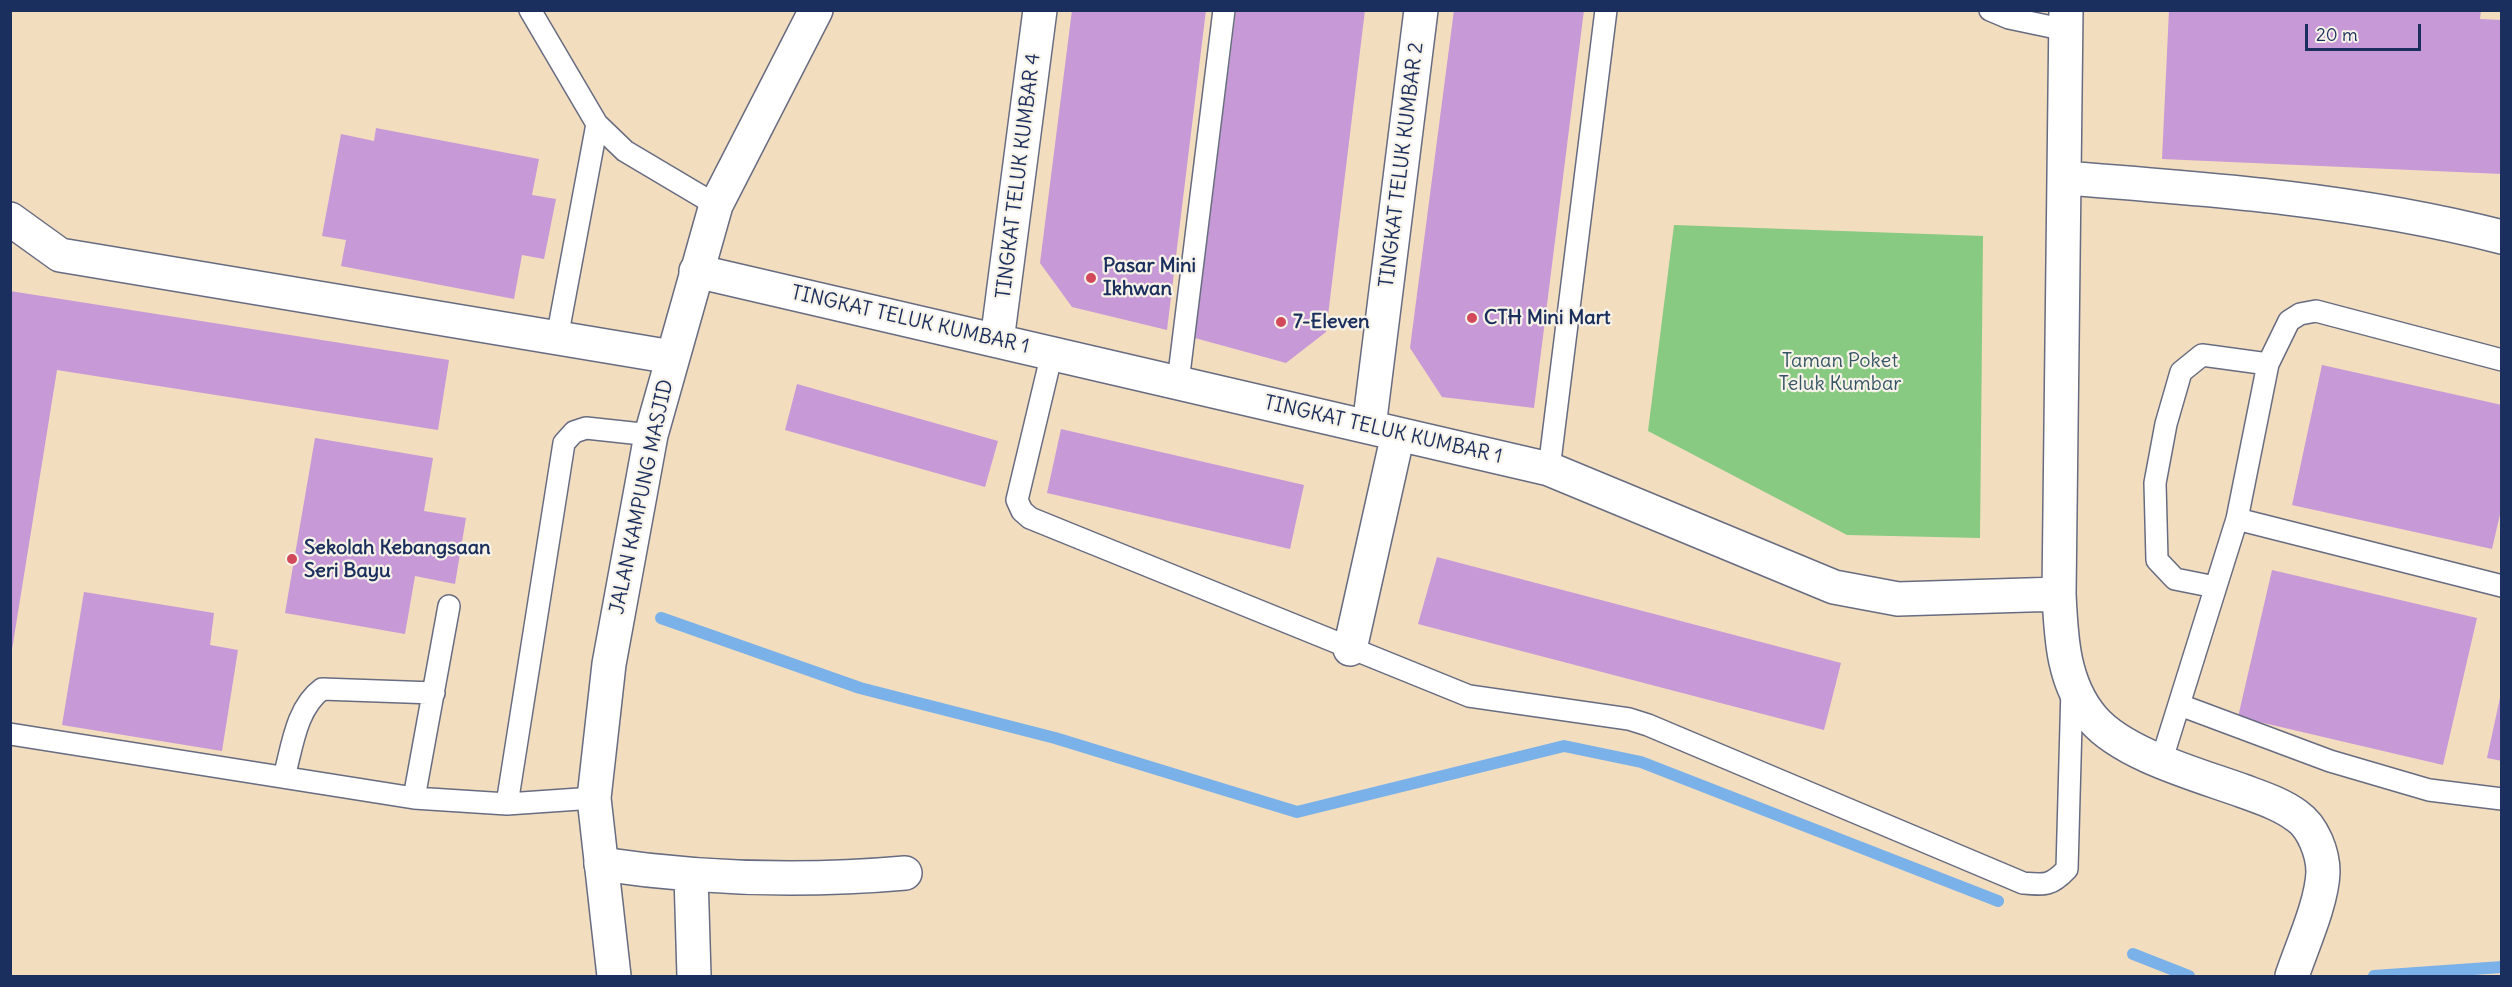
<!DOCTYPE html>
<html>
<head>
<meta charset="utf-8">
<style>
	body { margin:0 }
	#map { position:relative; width:2512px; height:987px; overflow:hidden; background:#f3ddbf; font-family:Delius,sans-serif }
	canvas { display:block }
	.frame { position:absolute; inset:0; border:12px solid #1b2f5e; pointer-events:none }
	.scale { position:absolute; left:2305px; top:24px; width:116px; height:27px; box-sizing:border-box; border:3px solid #1b2f5e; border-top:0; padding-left:8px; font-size:18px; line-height:21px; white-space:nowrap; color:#1b2f5e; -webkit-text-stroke:4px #f7f3e8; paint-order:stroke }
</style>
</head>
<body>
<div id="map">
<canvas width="2512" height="987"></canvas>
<div class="frame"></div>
<div class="scale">20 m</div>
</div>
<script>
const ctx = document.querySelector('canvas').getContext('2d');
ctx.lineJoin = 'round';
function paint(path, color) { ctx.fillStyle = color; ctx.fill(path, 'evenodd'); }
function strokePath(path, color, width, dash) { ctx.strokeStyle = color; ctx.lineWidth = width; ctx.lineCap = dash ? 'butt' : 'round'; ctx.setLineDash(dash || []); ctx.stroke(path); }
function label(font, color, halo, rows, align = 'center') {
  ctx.font = font + ' Delius,sans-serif'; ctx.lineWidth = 4.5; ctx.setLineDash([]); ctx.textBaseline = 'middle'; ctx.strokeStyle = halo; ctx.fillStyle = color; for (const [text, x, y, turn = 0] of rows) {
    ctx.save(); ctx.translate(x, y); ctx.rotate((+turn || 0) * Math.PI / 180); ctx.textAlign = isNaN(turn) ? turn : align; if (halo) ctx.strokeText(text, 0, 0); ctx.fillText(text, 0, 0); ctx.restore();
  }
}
paint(new Path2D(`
	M1674 225 1983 236 1980 538 1847 535 1648 431Z`), '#88ca82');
strokePath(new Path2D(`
	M661 618 860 688 1055 738 1297 812 1564 746 1641 762 1998 901
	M2133 954 2189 976
	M2374 976 2502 967`), '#79b1e8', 12);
paint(new Path2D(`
	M1072 10H1206L1167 330 1072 307 1040 263Z
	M1236 10H1365L1326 332 1286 363 1195 338Z
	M1454 10H1584L1534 408 1442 397 1410 348Z
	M2169 10H2481L2480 19 2502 20V174L2162 159Z
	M376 128 539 159 532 195 556 199 544 259 522 255 514 299 341 266 346 240 322 236 341 134 374 141Z
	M10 291 449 360 438 430 57 370 10 662Z
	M2322 365 2502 405V506L2492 549 2292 505Z
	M797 384 998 441 985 487 785 430Z
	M1061 429 1304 485 1290 549 1047 493Z
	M315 438 433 458 424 511 466 518 455 584 415 576 405 634 285 613Z
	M1437 557 1841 663 1824 730 1418 624Z
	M2272 570 2477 618 2443 765 2238 717Z
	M84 592 214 613 210 645 238 650 222 751 62 725Z
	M2501 693H2502V761L2487 758Z`), '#c799d7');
const lane = new Path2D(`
	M530 10 597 124 625 151 716 205
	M1990 10 2009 18 2066 30
	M557 338 597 124
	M1052 353 1017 500 1022 511 1030 518 1469 696 1629 719 1648 725 2023 883C2045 885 2051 886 2067 869L2072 688
	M1178 382 1224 10
	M1549 469 1606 10
	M2237 519 2502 586
	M2215 587 2175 579 2157 560 2155 483 2166 424 2181 372 2202 355 2268 364
	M2180 705 2330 761 2429 790 2502 799
	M10 734 414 798 507 804 594 798
	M2161 762 2237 519 2268 364 2289 321 2300 314 2316 311 2502 360
	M284 777C292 748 296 708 322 689L434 693
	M414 798 449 606
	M507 804 564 443 574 432 586 428 651 435`);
const street = new Path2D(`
	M2066 10 2059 594C2061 638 2063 684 2093 719 2124 755 2199 775 2243 791 2262 798 2281 804 2297 816 2313 827 2323 853 2323 872 2322 903 2302 946 2292 976
	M2064 178C2211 189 2359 200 2502 237
	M10 219 60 255 672 357
	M696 271 1549 469 1834 587 1898 599 2059 594
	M997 341 1040 10
	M1369 427 1421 10
	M1350 649 1398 434
	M601 864C701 879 803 882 905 873
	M691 875 694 976`);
const secondary = new Path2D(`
	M614 976 594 798 609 664 651 435 716 205 816 10`);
strokePath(lane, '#676c80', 24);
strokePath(street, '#676c80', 36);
strokePath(secondary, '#676c80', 36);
strokePath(lane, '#fff', 21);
strokePath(street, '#fff', 33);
strokePath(secondary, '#fff', 33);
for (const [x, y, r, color] of [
	[1091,278,6,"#d1495b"],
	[1472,318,6,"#d1495b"],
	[1281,322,6,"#d1495b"],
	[292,559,6,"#d1495b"]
]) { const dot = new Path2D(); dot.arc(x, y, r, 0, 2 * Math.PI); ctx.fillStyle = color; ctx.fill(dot); strokePath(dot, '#f7f3e8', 2); }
label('20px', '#1b2f5e', '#f7f3e8', [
	["TINGKAT TELUK KUMBAR 2",1402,165,-83],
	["TINGKAT TELUK KUMBAR 4",1019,176,-83],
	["TINGKAT TELUK KUMBAR 1",910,320,13],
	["TINGKAT TELUK KUMBAR 1",1383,430,13],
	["JALAN KAMPUNG MASJID",642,497,-78]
]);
label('bold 20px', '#1b2f5e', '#f7f3e8', [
	["Pasar Mini",1103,266],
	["Ikhwan",1103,289],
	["CTH Mini Mart",1484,318],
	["7-Eleven",1293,322],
	["Sekolah Kebangsaan",304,548],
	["Seri Bayu",304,571]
], 'left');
label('20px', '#365667', '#f7f3e8', [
	["Taman Poket",1840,361],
	["Teluk Kumbar",1840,384]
]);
</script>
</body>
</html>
